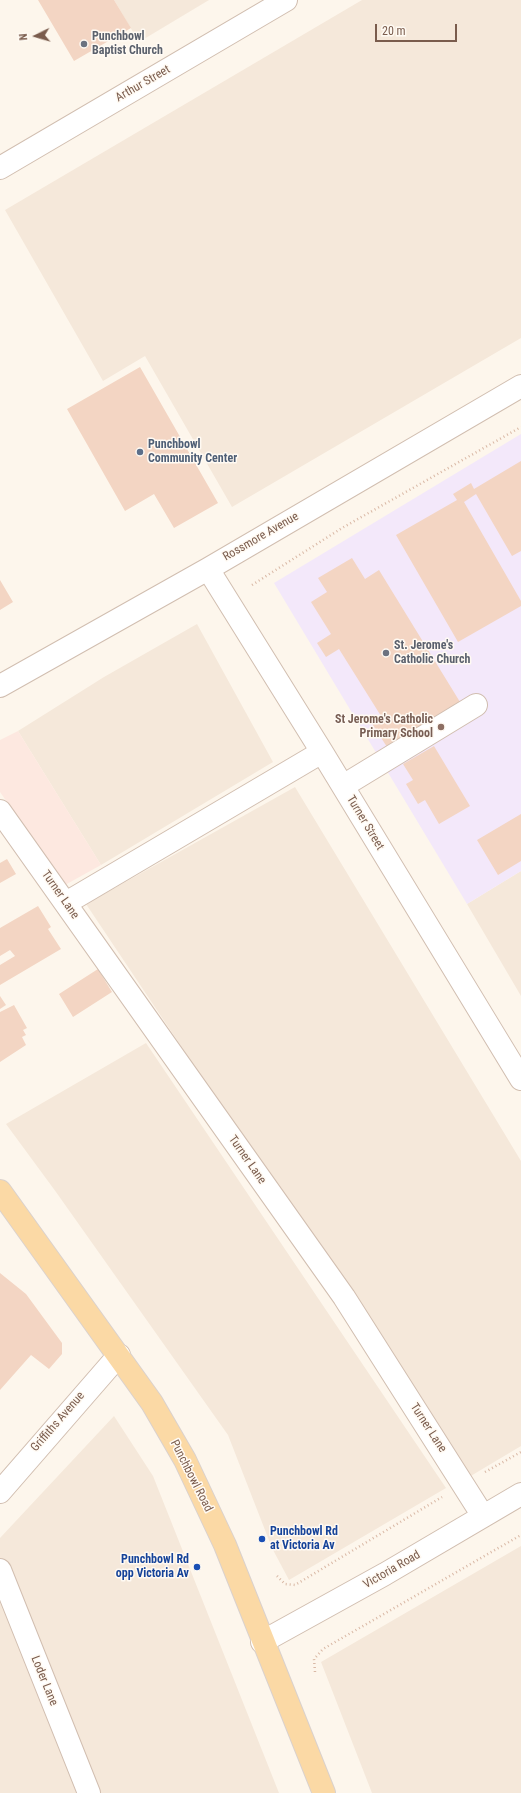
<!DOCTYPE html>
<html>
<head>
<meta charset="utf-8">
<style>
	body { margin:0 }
	#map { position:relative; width:521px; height:1793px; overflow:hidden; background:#fdf6ec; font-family:"Roboto Condensed",sans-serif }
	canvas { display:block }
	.north { position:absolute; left:16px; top:16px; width:40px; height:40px; -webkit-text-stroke:3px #fffaf3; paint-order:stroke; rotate:265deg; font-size:11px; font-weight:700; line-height:16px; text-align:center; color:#7a5c4d }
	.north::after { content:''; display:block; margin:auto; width:14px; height:18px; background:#7a5c4d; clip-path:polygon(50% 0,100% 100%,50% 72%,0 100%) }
	.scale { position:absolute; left:375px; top:24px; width:82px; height:18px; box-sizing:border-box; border:2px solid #7a5c4d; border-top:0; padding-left:5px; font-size:12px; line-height:14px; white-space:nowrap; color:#7a5c4d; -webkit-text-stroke:3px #fffaf3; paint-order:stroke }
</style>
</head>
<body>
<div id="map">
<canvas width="521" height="1793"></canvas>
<div class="north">N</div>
<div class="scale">20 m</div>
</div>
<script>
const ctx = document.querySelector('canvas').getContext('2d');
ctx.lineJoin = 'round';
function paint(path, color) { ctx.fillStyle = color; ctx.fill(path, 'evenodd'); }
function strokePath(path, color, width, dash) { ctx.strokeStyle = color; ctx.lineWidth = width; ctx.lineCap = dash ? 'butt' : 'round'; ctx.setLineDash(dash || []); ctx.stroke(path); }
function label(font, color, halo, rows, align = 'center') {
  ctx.font = font + ' "Roboto Condensed",sans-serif'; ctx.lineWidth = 3; ctx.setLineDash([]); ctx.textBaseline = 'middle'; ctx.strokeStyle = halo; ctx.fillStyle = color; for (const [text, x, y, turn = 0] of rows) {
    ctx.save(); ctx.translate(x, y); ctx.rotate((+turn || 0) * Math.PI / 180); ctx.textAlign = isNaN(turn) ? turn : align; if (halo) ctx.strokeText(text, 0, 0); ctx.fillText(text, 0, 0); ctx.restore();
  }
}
paint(new Path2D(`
	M114 0H209L139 42Z
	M362 0H521V338L232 507 145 356 103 381 5 210Z
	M197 624 273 762 101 865 18 731 104 677Z
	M295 787 521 1161V1446L469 1477 86 904Z
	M521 871V996L467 904Z
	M146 1043 446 1488 289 1580 272 1548 228 1435 56 1192 6 1124Z
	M114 1416 153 1476 279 1793H0V1538Z
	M521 1546V1793H372L321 1662Z`), '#f5e8da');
paint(new Path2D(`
	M18 731 101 865 65 885 0 792V740Z`), '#fde8e0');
paint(new Path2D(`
	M521 434V871L467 904 274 583Z`), '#f3e8fa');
paint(new Path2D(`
	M38 0H114L131 28 74 61Z
	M140 367 218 503 174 528 154 494 125 511 67 409Z
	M521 461V551L512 556 476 494 464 502 521 601V606L458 642 396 535 457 500 453 494 471 483 474 489Z
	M352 558 365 579 379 570 460 702 387 747 371 722 381 716 339 649 326 657 317 643 331 634 311 602 327 592 318 578Z
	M0 580 13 602 0 610Z
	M434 746 470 806 439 824 425 800 418 804 406 784 413 780 403 764Z
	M521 814V861L498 875 477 840Z
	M7 859 16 874 0 883V863Z
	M38 906 51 927 48 929 61 949 0 985V965L15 956 10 950 0 956V928Z
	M98 969 112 992 73 1017 59 994Z
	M0 996 6 1005 0 1009Z
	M14 1005 27 1028 23 1030 26 1035 22 1037 26 1045 0 1062V1012Z
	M0 1273 26 1294 62 1343V1354L49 1369 31 1355 0 1390Z`), '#f3d5c3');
const minor = new Path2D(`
	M0 168 286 0
	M208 569 322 752 521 1079
	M0 686 208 569 521 386
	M343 786 476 705
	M0 811 344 1297 483 1516
	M66 903 322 752
	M0 1492 119 1355
	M0 1570 89 1793
	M262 1642 385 1574 521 1494`);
const major = new Path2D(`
	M0 1191 152 1403 185 1460 225 1545 324 1793`);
strokePath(minor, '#d1beb0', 24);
strokePath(major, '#dad1cd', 24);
strokePath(new Path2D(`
	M252 585 342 528 521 427
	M485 1472 521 1452
	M277 1576 285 1584 295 1585 442 1497
	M315 1672 314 1659 323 1649 521 1535`), '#d9b8a5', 2.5, [1, 3]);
strokePath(minor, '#fff', 22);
strokePath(major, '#fbd9a5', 22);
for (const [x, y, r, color] of [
	[84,44,4,"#6b7280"],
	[140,452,4,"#5c6f8a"],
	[386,653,4,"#6b7280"],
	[441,727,4,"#8d6e63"],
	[262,1539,4,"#1a4fb4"],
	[197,1567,4,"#1a4fb4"]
]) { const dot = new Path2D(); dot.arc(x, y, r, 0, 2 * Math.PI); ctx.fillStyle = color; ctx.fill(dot); strokePath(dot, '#fffaf3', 1.5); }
label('bold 12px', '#5b616d', '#fffaf3', [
	["Punchbowl",92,37],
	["Baptist Church",92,51],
	["St. Jerome's",394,646],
	["Catholic Church",394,660]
], 'left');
label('12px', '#7a5c4d', '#fffaf3', [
	["Arthur Street",143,84,-30],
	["Rossmore Avenue",261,537,-30],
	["Turner Street",365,823,59],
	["Turner Lane",60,895,55],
	["Turner Lane",247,1160,55],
	["Griffiths Avenue",58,1422,-49],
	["Turner Lane",428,1428,57],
	["Punchbowl Road",191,1476,63],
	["Victoria Road",392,1570,-30],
	["Loder Lane",44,1681,68]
]);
label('bold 12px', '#4e5e75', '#fffaf3', [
	["Punchbowl",148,445],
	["Community Center",148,459]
], 'left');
label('bold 12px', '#785e54', '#fffaf3', [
	["St Jerome's Catholic",433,720],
	["Primary School",433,734]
], 'right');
label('bold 12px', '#164399', '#fffaf3', [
	["Punchbowl Rd",270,1532],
	["at Victoria Av",270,1546],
	["Punchbowl Rd",189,1560,"right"],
	["opp Victoria Av",189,1574,"right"]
], 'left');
</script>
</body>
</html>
